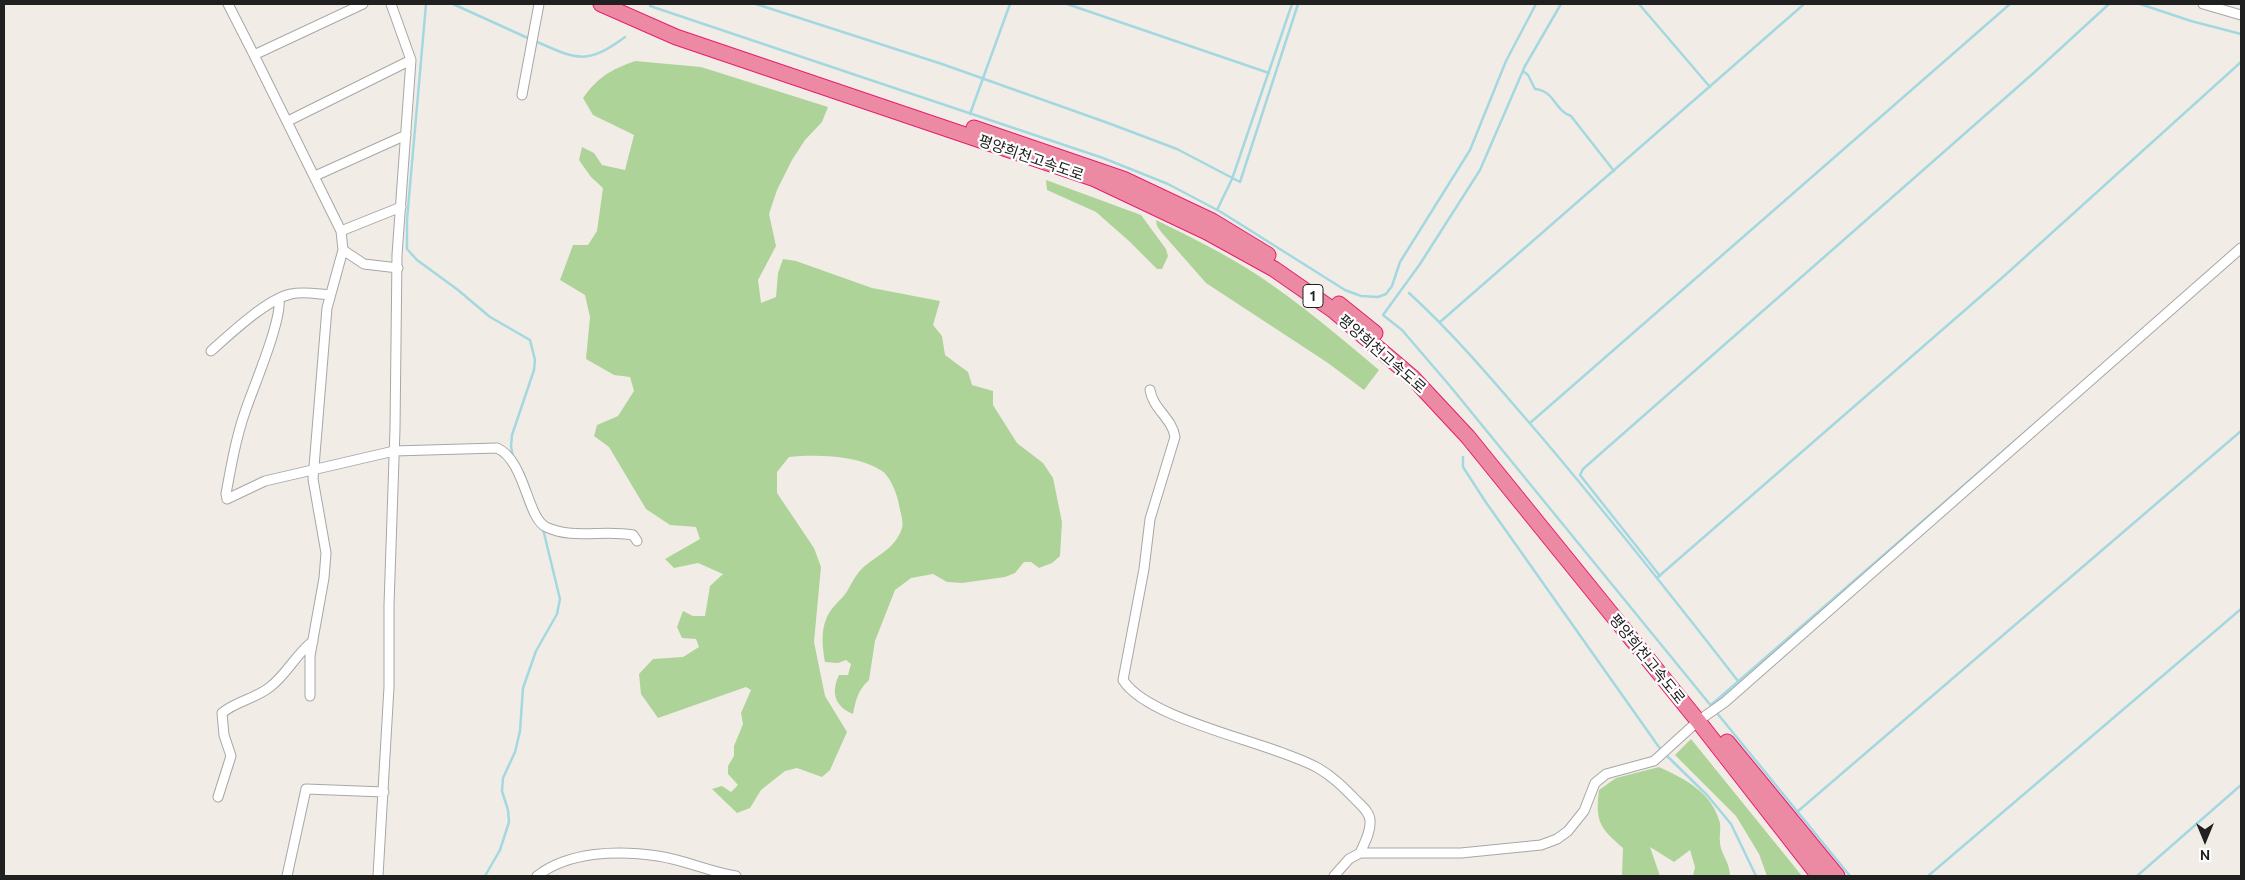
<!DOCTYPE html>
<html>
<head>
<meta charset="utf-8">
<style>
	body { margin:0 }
	#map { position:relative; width:2245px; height:880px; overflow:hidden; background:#f1ede6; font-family:Ubuntu,sans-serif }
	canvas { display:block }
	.frame { position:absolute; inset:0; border:5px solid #202020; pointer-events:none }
	.north { position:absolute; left:2180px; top:815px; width:50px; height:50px; -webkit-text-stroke:4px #fff; paint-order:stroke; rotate:180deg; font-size:14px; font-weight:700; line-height:20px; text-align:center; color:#202020 }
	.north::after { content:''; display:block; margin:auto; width:18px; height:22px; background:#202020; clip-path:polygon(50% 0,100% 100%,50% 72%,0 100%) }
</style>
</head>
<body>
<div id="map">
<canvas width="2245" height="880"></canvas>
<div class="frame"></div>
<div class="north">N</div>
</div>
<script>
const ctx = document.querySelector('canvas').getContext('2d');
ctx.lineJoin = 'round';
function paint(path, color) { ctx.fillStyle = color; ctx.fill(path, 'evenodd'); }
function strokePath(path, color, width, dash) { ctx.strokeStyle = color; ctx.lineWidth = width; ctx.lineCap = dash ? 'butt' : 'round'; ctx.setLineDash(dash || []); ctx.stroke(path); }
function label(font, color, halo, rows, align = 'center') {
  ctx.font = font + ' Ubuntu,"Noto Sans KR",sans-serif'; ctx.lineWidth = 4.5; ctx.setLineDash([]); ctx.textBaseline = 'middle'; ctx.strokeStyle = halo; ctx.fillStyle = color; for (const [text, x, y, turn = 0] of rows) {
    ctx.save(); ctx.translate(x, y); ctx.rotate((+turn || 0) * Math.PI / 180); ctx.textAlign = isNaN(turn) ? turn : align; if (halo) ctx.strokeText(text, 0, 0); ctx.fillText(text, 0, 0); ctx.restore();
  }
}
paint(new Path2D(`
	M635 61 701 67 828 107 822 122 805 140 792 160 777 190 769 214 776 246 758 280 761 303 776 297 778 273 783 259 796 261 872 288 940 301 933 325 942 336 945 355 968 372 972 385 993 391V405L1017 443 1043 463 1053 478 1062 522 1060 556 1052 563 1039 568 1031 562H1024L1015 573 1005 577 962 583 947 582 933 574 911 578 895 590 875 641 869 680C858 690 856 699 853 714 834 706 831 692 839 675H848L851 664 846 660 838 663 825 662C822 644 820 626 831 610 835 604 842 599 846 593 852 583 856 573 866 565 880 554 896 547 902 528 904 522 900 511 899 505 898 496 890 476 882 471 858 455 817 454 789 457L777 472V493L814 548 821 567 814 642 825 696 847 732 830 770 822 777 797 768 785 771 761 790 750 808 737 813 712 789 722 786 731 792 738 785 728 774V766L734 756V746L743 724 741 713 751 690 746 687 658 718 641 694 639 674 653 659 683 657 699 647 696 639 682 638 677 627 683 611 693 616H705L710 586 723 574 698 563 674 568 665 559 700 539 696 527 670 525 646 509 609 447 594 436 597 425 618 416 634 391 630 377 614 375 586 359 590 317 585 295 560 280 573 245H588L597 231 603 188 591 177 579 160 582 147 594 153 602 165 625 170 634 135 593 115 583 98C598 77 610 70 635 61Z
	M1046 180 1141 215 1166 249 1168 256 1162 269H1157L1129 241 1096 212 1047 190Z
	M1156 220C1191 237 1227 255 1259 276 1302 305 1340 337 1379 370L1364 390 1328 363 1206 283 1162 233 1157 226Z
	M1691 739 1802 876H1767L1759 854 1736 816 1675 755Z
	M1659 767C1685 779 1712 792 1720 823 1721 830 1719 837 1720 843 1721 855 1730 862 1730 876H1693L1695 867 1690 850 1674 862 1650 847 1660 876H1622L1623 848C1600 828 1595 822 1599 790L1616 778Z`), '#aed398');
strokePath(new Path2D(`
	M426 4 407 220V249L417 260 458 290 490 317 530 340 535 360 534 370 512 435 511 446 513 457
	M453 4 530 39
	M756 4 942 64 1108 123 1177 149 1240 182 1298 4
	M1067 4 1269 73
	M1561 4 1525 66 1480 170 1420 264 1383 315 1402 330 1450 386 1850 876
	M1639 4 1710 87
	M2140 4 2191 21 2241 34
	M650 6 1103 158 1168 184 1221 212 1345 290 1361 296 1378 297 1386 294 1392 286 1400 262 1470 150 1506 61 1536 4
	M535 41C576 59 586 66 625 37
	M1523 71 1528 75 1535 89C1555 91 1554 110 1571 116L1614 171
	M970 114 1010 4
	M1217 210 1232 179 1292 4
	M1409 293C1454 334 1493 381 1533 427 1604 510 1671 595 1738 681
	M1440 322 1803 5
	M1530 423 2010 4
	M1463 457V467L1485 501 1661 750
	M523 472 529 488
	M1660 576 1580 475 1583 469 2037 70 2109 4
	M1658 577 2003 277 2241 62
	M1711 705 2053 408
	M1665 754 1707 795 1731 824 1756 876
	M1797 812 2241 431
	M485 876 500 850 509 822 508 810 502 791 503 778 515 752 520 731 523 688 536 651 557 614 560 599 543 529
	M1928 876 2241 609
	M2137 876 2241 785`), '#a4d8e1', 2.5);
const minor = new Path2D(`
	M228 4 254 55
	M363 4 254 55 341 231 343 250 364 264 398 268
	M2203 4 2241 15
	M522 95 539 4
	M288 121 411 60
	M315 176 406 135
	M341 231 401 207
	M279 299C282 321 253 388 245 412 236 438 231 466 226 494L227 499 265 481 394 451 497 448C525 460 527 518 546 527 574 540 603 529 633 535L637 541
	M211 351C230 334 267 299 291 294 303 291 317 294 330 295
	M1150 390C1153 409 1172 418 1175 437L1150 519 1144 569 1123 680C1149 721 1271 742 1318 768 1332 776 1342 786 1353 797 1359 804 1370 811 1370 821 1371 832 1364 844 1360 853
	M310 696V656L324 578 326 553 313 479 327 308 343 250
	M218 797 231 756 224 735 222 713C236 701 255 699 270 687 287 674 296 654 313 641
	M287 876 306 789 384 792
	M378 876 389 687V605L395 429 397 255 411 60 391 4
	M537 876C569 851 619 850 658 856 685 860 710 872 736 876
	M1334 876 1349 859 1360 853H1461L1541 845 1557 839 1568 831 1584 811 1595 783 1606 774 1654 761 1698 721 1725 702 2241 248`);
const motorway = new Path2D(`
	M601 4 676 37 1095 179 1207 232 1274 269 1333 310 1413 378 1468 437 1698 721 1819 876
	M974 128 1123 179 1212 221 1268 255
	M1339 304 1375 333
	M1727 742 1837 876`);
strokePath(minor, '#a7a7a7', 11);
strokePath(motorway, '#e71c70', 17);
strokePath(minor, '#fff', 9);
strokePath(motorway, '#ed8aa3', 15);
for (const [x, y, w] of [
	[1313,296,20]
]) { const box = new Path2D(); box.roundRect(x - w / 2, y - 11.5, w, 23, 4); ctx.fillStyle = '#fff'; ctx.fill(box); strokePath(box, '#202020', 1); }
label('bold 14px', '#202020', null, [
	["1",1313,296]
]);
label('15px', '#202020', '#fff', [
	["평양희천고속도로",1031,158,19],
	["평양희천고속도로",1382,354,41],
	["평양희천고속도로",1647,659,51]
]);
</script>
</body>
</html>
